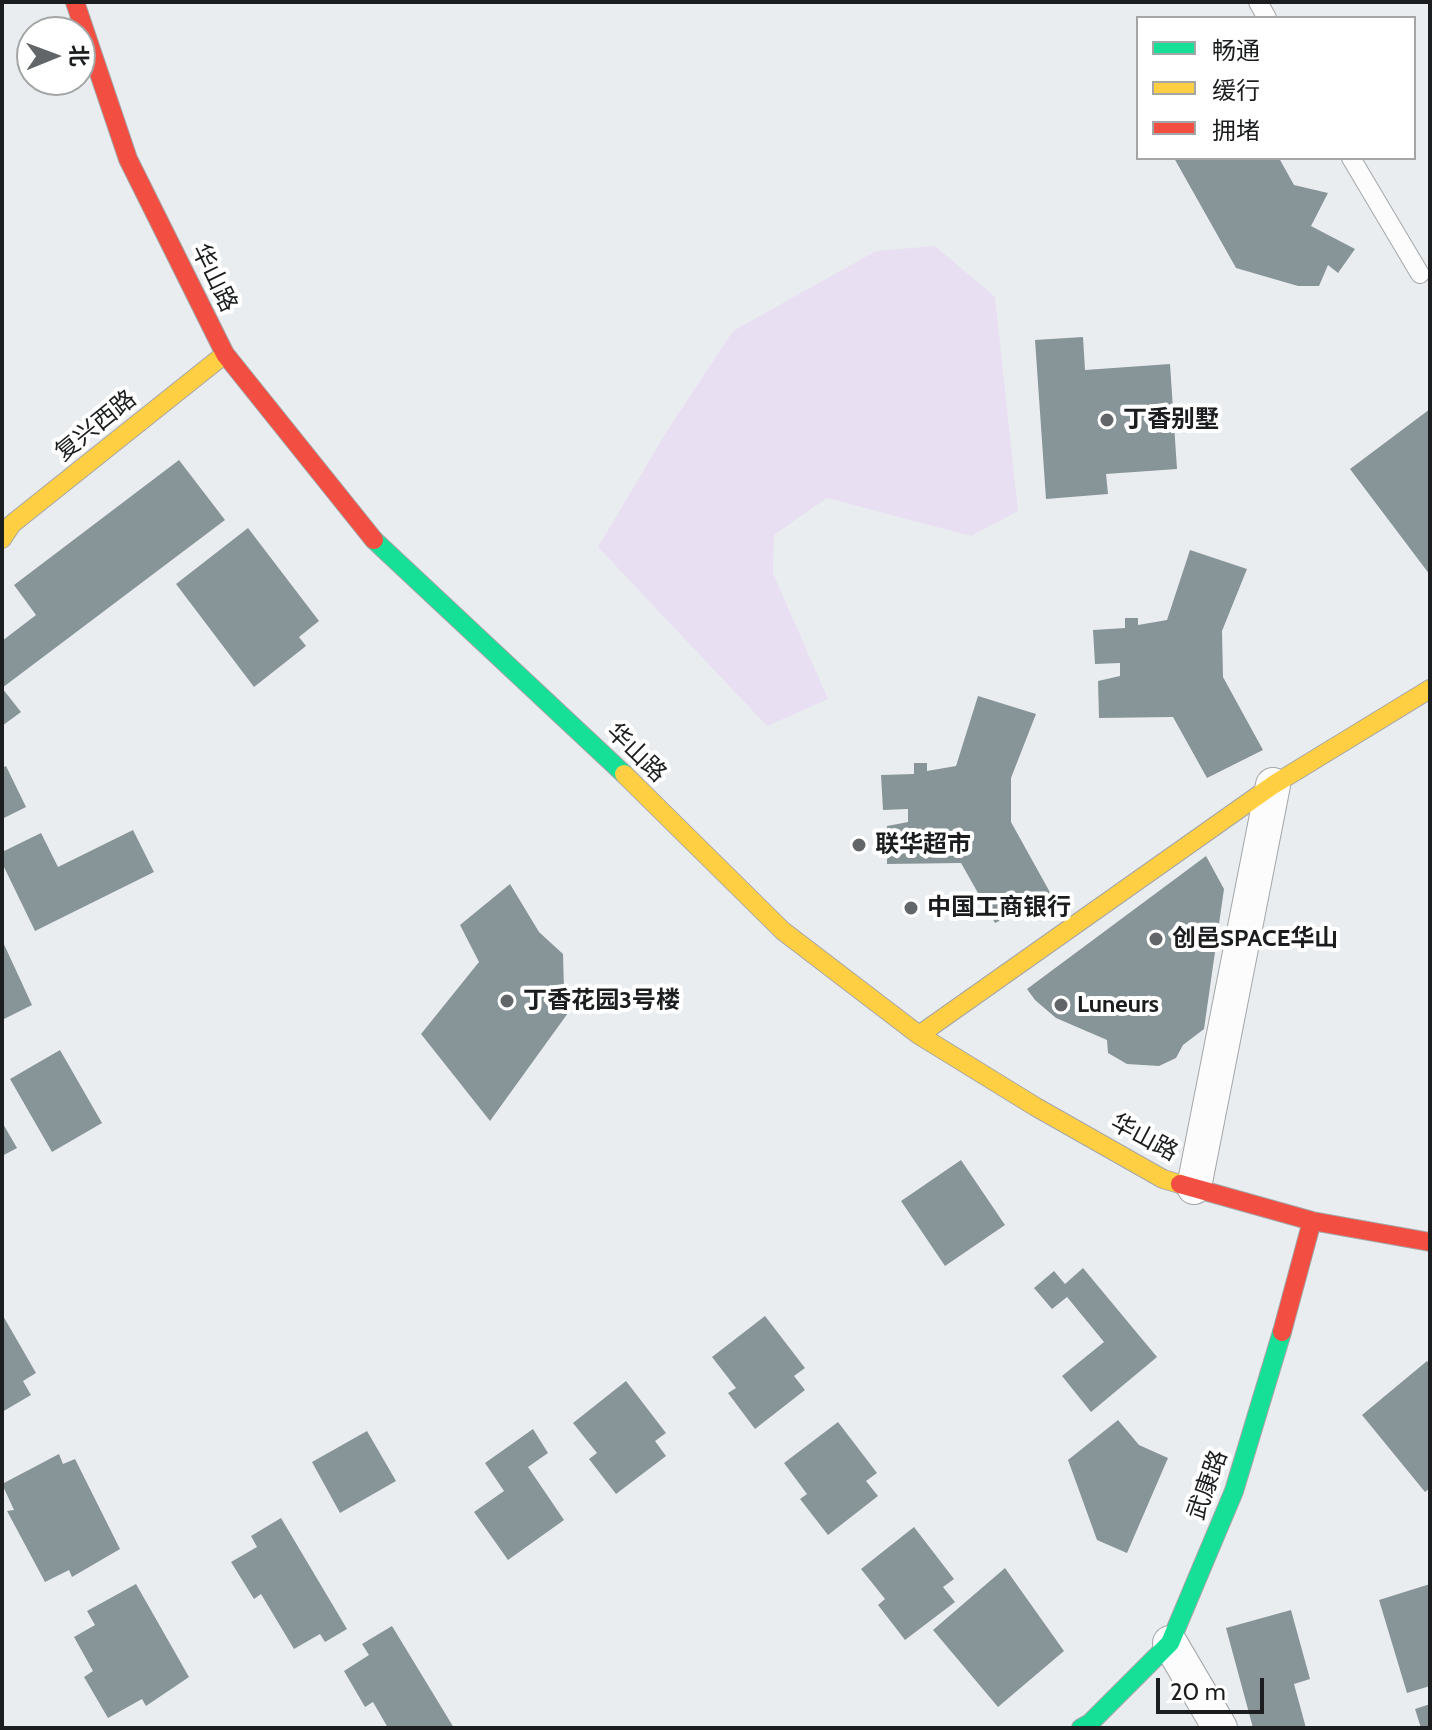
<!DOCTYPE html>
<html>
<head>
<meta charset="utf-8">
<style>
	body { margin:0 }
	#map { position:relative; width:1432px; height:1730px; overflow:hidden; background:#eaedf0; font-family:Cabin,"Noto Sans SC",sans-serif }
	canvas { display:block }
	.frame { position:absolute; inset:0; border:4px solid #1b1d1e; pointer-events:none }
	.legend { position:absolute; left:1136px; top:16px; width:280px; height:144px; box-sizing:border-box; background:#fff; border:2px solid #a4a5a5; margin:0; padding:10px 14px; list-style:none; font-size:24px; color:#1b1d1e }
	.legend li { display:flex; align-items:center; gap:16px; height:40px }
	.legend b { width:40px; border:2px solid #a4a5a5 }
	.north { position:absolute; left:16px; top:16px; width:80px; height:80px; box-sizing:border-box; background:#fff; border:2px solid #a4a5a5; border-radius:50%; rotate:89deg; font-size:22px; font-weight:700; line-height:32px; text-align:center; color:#1b1d1e }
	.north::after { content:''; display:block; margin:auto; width:28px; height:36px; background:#636668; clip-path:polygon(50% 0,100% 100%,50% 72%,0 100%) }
	.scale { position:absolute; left:1156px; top:1678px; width:108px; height:36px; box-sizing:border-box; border:4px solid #1b1d1e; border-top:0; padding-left:10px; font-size:24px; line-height:28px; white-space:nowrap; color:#1b1d1e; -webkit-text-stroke:6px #fff; paint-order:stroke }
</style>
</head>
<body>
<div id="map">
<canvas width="1432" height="1730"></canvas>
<div class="frame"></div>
<ul class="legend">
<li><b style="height:10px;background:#16e098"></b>畅通</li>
<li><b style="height:10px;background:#ffcf43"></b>缓行</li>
<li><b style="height:10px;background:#f24e42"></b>拥堵</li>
</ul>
<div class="north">北</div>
<div class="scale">20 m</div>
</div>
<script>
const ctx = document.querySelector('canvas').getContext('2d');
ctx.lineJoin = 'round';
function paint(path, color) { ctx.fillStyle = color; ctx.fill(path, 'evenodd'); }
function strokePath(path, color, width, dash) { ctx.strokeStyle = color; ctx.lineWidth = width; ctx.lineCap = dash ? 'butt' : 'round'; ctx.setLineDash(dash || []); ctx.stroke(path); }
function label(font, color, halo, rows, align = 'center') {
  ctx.font = font + ' Cabin,"Noto Sans SC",sans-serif'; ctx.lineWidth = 8; ctx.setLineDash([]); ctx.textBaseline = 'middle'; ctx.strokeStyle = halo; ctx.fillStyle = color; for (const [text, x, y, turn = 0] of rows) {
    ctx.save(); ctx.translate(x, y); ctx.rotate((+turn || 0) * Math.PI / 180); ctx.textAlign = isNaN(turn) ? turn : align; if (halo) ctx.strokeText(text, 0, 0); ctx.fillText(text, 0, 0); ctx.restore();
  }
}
paint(new Path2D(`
	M935 246 995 297 1018 511 971 536 827 498 774 535 773 573 828 699 767 726 598 547 667 431 733 331 876 251Z`), '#e8dff3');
paint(new Path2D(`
	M1174 158H1279L1294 185 1328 193 1311 226 1355 249 1338 273 1328 265 1319 286H1298L1236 268Z
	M1083 337 1085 370 1170 364 1177 469 1106 474 1108 494 1046 499 1035 340Z
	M1430 409V575L1350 469Z
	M179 460 225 520 2 688 21 712 2 726V641L36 615 14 585Z
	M248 528 319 621 299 637 306 646 254 687 176 584Z
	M1190 550 1247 569 1222 631 1223 677 1263 750 1207 778 1173 717 1099 718 1098 681 1120 676V663L1095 664 1093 630 1125 628V618H1138V625L1167 620Z
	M978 696 1036 714 1011 778V822L1052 896 995 923 961 863 887 864V826L908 822V809L883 810 881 775 914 774V763H927V771L956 766Z
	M6 766 26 807 2 819V768Z
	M133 830 154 872 35 931 2 863V852L41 833 58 867Z
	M1206 856 1224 889 1204 1029 1183 1045 1176 1058 1159 1066 1127 1064 1108 1053 1107 1040 1056 1018 1035 1000 1027 989Z
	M510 884 539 932 563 954 564 989 568 1013 490 1121 421 1034 479 962 460 925Z
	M2 940 32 1005 2 1020Z
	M60 1050 102 1123 52 1152 10 1079Z
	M2 1122 17 1148 2 1156Z
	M961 1160 1005 1225 945 1266 901 1201Z
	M1083 1268 1157 1357 1091 1412 1062 1376 1104 1342 1067 1297 1052 1309 1034 1288 1054 1271 1065 1284Z
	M2 1314 36 1373 23 1381 31 1395 2 1412Z
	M765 1316 805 1368 794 1376 805 1390 755 1429 728 1393 736 1388 712 1357Z
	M1427 1361 1430 1364V1488L1425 1492 1362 1415Z
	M626 1381 666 1433 655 1441 666 1456 616 1494 589 1459 597 1453 573 1423Z
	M1118 1420 1139 1445 1168 1458 1127 1553 1097 1540 1068 1460Z
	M838 1422 877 1473 866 1481 878 1496 828 1535 800 1499 807 1494 784 1463Z
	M533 1429 548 1453 528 1467 564 1520 508 1560 474 1512 504 1491 485 1463Z
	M367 1431 396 1481 340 1513 312 1462Z
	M59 1454 63 1464 75 1459 120 1549 72 1577 69 1570 45 1582 7 1511 14 1510 2 1484Z
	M281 1518 347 1629 325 1642 320 1634 294 1649 261 1594 254 1599 231 1562 257 1547 251 1536Z
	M914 1527 954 1579 943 1587 955 1602 905 1640 878 1605 885 1599 861 1569Z
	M1005 1568 1064 1651 998 1707 933 1630Z
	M136 1584 189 1677 146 1706 142 1699 108 1718 84 1677 93 1671 74 1637 95 1625 87 1611Z
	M1430 1584V1686L1407 1693 1379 1600Z
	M1291 1610 1310 1679 1294 1684 1306 1728H1253L1226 1628Z
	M392 1626 454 1728H388L373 1702 365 1707 344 1671 369 1655 362 1644Z
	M1430 1704V1728H1421L1415 1709Z`), '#889598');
const lane = new Path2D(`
	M1258 2 1267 18
	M1351 158 1420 274`);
const street = new Path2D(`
	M1194 1187 1273 785
	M1170 1643 1220 1728`);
const fast = new Path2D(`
	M374 540 624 774
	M1081 1728 1090 1723 1170 1643 1234 1491 1282 1332`);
const slow = new Path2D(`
	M2 539 12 524 225 354
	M624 774 783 931 919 1035 1036 1107 1163 1179 1180 1184
	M919 1035 1273 785 1430 689`);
const jam = new Path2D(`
	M75 2 128 159 225 354 374 540
	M1180 1184 1312 1221 1430 1242
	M1282 1332 1312 1221`);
strokePath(lane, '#a4a6a8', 20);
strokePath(street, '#a4a6a8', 36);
strokePath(fast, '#a4a6a8', 20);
strokePath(slow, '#a4a6a8', 20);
strokePath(jam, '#a4a6a8', 20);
strokePath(lane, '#fcfcfd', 18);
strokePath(street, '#fcfcfd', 34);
strokePath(fast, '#16e098', 18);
strokePath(slow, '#ffcf43', 18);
strokePath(jam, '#f24e42', 18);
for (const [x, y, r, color] of [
	[1107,420,8,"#636668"],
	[859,845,8,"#636668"],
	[911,908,8,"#636668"],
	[1156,939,8,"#636668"],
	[507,1001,8,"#636668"],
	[1061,1005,8,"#636668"]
]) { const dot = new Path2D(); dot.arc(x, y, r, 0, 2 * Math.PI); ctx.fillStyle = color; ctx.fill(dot); strokePath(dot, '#fff', 3); }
label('24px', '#1b1d1e', '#fff', [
	["华山路",214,278,64],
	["复兴西路",96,426,-39],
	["华山路",636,753,44],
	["华山路",1144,1138,28],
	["武康路",1208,1485,-70]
]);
label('bold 24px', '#1b1d1e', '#fff', [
	["丁香别墅",1123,420],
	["联华超市",875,845],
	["中国工商银行",927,908],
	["创邑SPACE华山",1172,939],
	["丁香花园3号楼",523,1001],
	["Luneurs",1077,1005]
], 'left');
</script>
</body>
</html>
